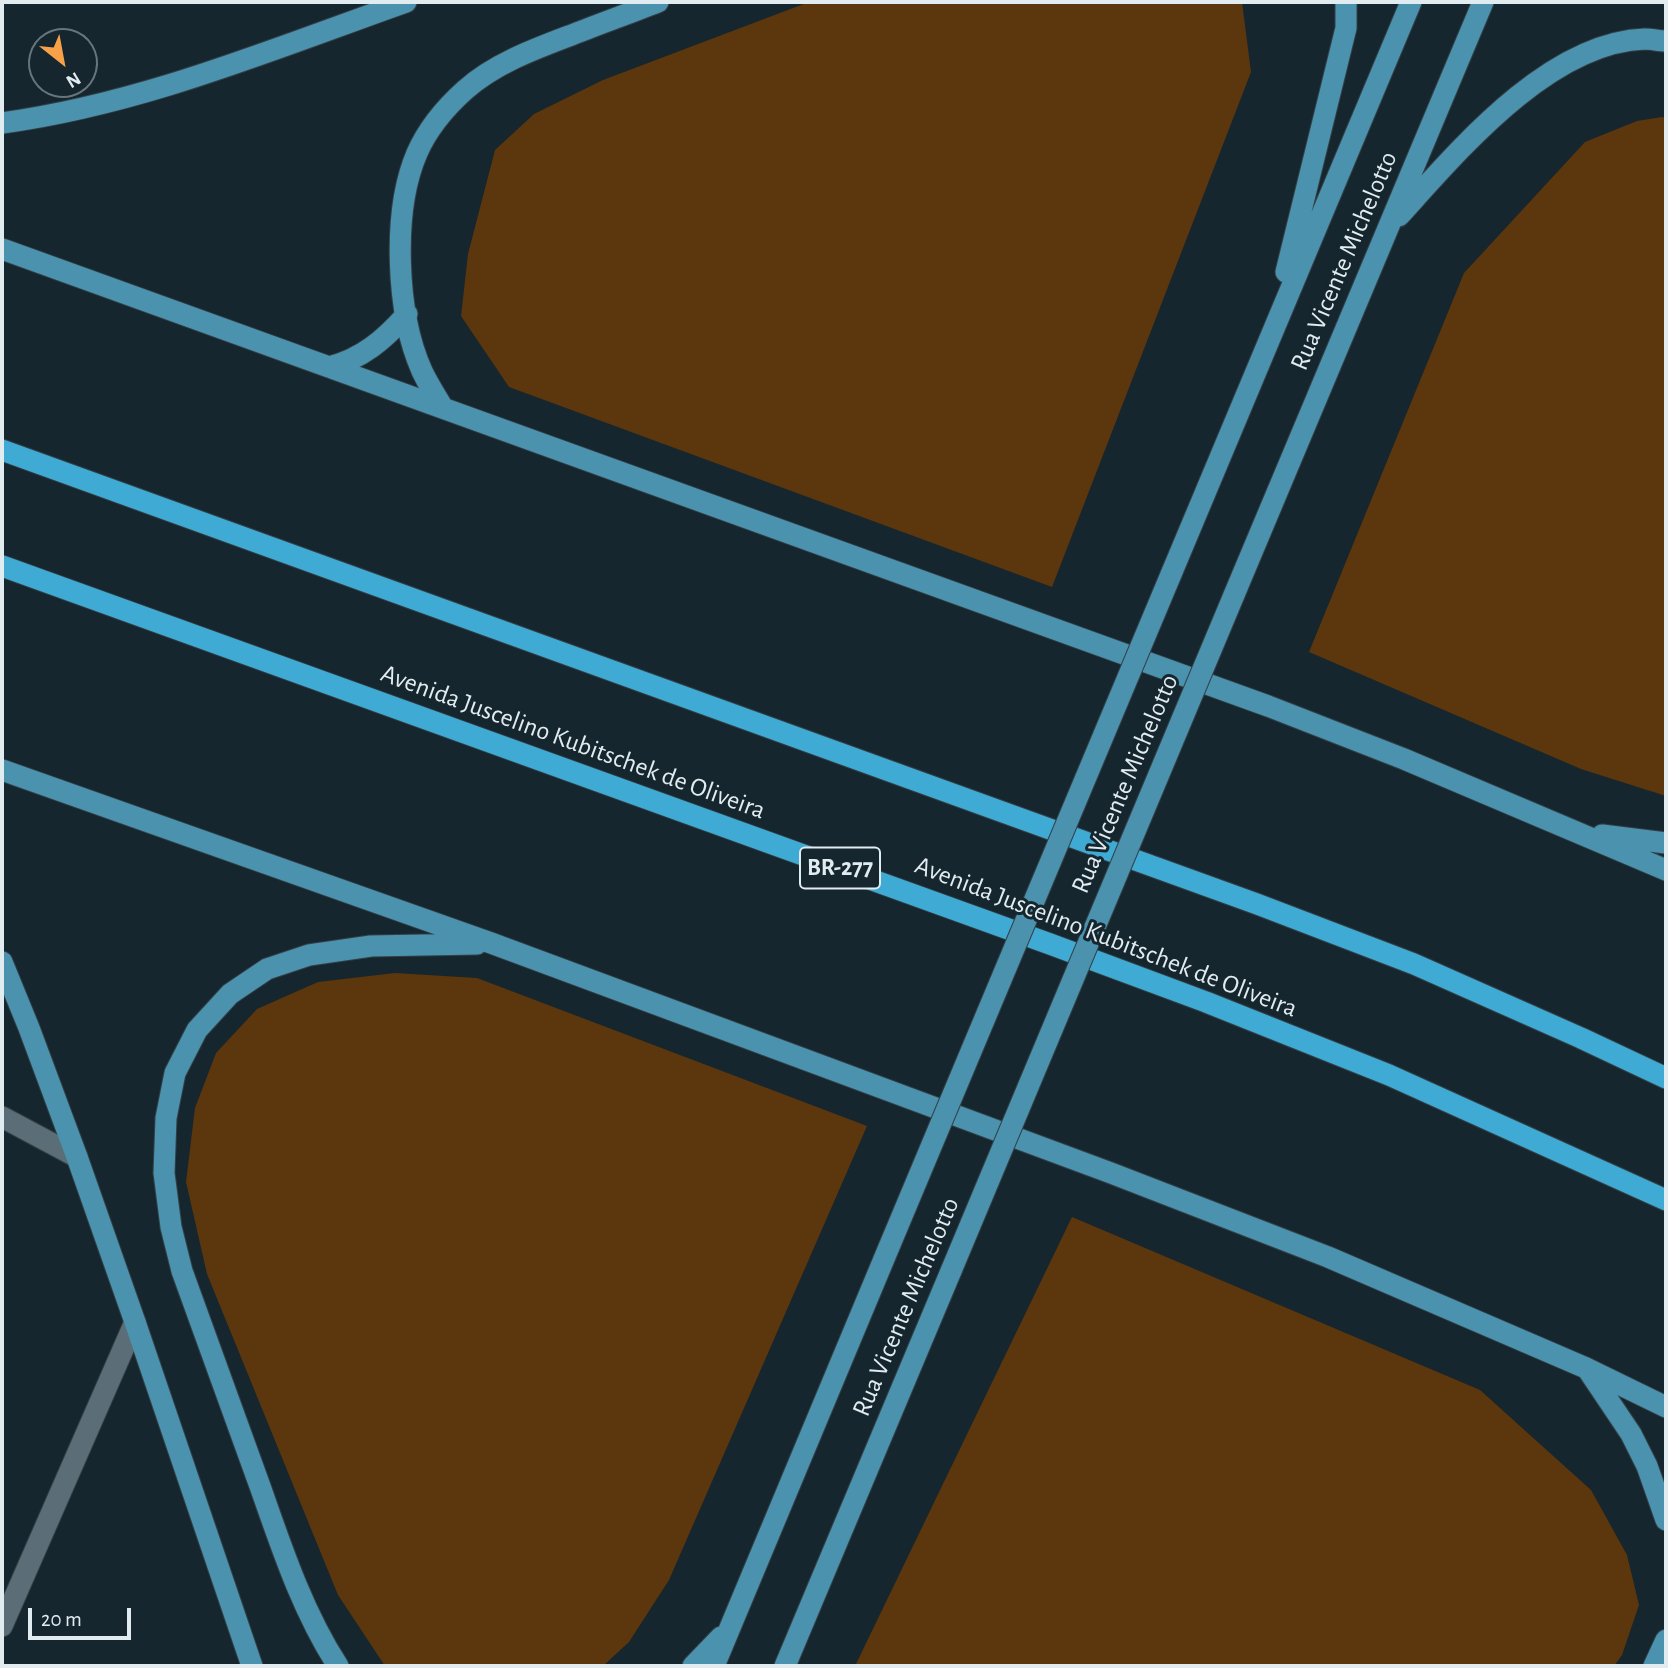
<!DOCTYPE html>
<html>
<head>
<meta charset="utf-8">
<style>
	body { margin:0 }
	#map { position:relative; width:1668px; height:1668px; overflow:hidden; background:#16262e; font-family:"Alegreya Sans",sans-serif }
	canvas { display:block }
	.frame { position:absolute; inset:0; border:4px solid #e1ecf1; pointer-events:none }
	.north { position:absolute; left:28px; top:28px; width:70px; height:70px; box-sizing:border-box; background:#16262e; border:2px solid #67757c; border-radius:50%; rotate:149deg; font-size:19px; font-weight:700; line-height:28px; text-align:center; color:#e1ecf1 }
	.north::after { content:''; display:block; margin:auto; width:24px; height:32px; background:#f7a149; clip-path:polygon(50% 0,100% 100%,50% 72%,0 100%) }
	.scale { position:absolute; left:28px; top:1608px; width:103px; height:32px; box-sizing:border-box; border:4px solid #e1ecf1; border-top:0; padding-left:9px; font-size:21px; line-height:24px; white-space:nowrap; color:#e1ecf1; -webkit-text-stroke:5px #16262e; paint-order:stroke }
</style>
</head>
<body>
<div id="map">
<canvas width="1668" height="1668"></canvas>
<div class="frame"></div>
<div class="north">N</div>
<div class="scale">20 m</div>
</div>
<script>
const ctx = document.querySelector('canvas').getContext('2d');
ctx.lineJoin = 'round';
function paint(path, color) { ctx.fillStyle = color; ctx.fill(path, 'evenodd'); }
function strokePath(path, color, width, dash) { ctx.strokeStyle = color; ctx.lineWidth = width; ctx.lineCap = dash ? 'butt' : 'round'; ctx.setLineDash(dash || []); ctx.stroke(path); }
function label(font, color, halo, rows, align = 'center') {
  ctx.font = font + ' "Alegreya Sans",sans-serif'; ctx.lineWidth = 6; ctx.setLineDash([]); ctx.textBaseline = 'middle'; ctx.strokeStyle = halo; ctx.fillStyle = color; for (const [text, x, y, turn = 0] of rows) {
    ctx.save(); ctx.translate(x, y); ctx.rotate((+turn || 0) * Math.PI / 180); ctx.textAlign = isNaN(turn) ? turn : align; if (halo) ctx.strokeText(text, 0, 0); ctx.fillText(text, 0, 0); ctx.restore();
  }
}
paint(new Path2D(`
	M809 2H1242L1251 72 1052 587 509 387 461 316 468 254 495 150 534 114 603 80Z
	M1662 117 1666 118V796L1581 769 1309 652 1464 273 1585 142 1637 121Z
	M395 973 477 978 867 1126 669 1580 629 1642 603 1666H385L338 1595 207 1274 186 1182 195 1108 216 1053 257 1009 318 982Z
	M1072 1217 1480 1390 1591 1490 1627 1555 1639 1605 1622 1655 1614 1666H855Z`), '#5c360d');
const minor = new Path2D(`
	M2 1117 77 1157
	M2 1626 135 1322`);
const major = new Path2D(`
	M2 123C142 104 273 49 406 2
	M1399 216C1459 150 1549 42 1645 39 1652 39 1659 41 1666 41
	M2 249 1268 706 1404 759 1666 870
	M1286 272 1346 28V2
	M329 367C362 359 385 339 407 314
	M443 408C436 396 428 384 422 371 396 313 392 211 417 153 428 128 446 107 465 90 495 63 537 48 574 34 602 23 630 13 658 2
	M1172 572 1411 2
	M1234 595 1483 2
	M2 770 491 943 1111 1173 1328 1257 1586 1368 1666 1407
	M1602 835 1666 843
	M2 962 29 1028 77 1157 135 1322 252 1666
	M1588 1370 1631 1434 1647 1466 1666 1520
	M338 1666C303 1612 282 1549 261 1489 235 1416 208 1344 182 1271L171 1227 164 1173 166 1118 175 1073 197 1030 230 994 267 969 309 955 371 946 477 944
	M693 1666 721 1637
	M714 1666 889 1247
	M785 1666 951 1271
	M1654 1666 1666 1640`);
const highway = new Path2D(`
	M2 450 1257 904 1414 964 1581 1038 1666 1078
	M2 566 1050 944 1206 1002 1389 1075 1666 1200`);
strokePath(minor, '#334046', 23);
strokePath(major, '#334046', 23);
strokePath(highway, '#334046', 23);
strokePath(minor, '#5b6d76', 21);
strokePath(major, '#4a92ae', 21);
strokePath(highway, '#3faad3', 21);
const majorBridge = new Path2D(`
	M889 1247 1172 572
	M951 1271 1234 595`);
strokePath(majorBridge, '#334046', 23, []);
strokePath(majorBridge, '#4a92ae', 21);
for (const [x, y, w] of [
	[840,868,80]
]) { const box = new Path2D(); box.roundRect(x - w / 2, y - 20.5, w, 41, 5); ctx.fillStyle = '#16262e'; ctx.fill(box); strokePath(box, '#e1ecf1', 2); }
label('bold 24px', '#e1ecf1', null, [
	["BR-277",840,868]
]);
label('26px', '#e1ecf1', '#16262e', [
	["Rua Vicente Michelotto",1344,261,-67],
	["Avenida Juscelino Kubitschek de Oliveira",573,742,20],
	["Rua Vicente Michelotto",1125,784,-67],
	["Avenida Juscelino Kubitschek de Oliveira",1106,937,21],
	["Rua Vicente Michelotto",906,1307,-67]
]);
</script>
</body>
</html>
